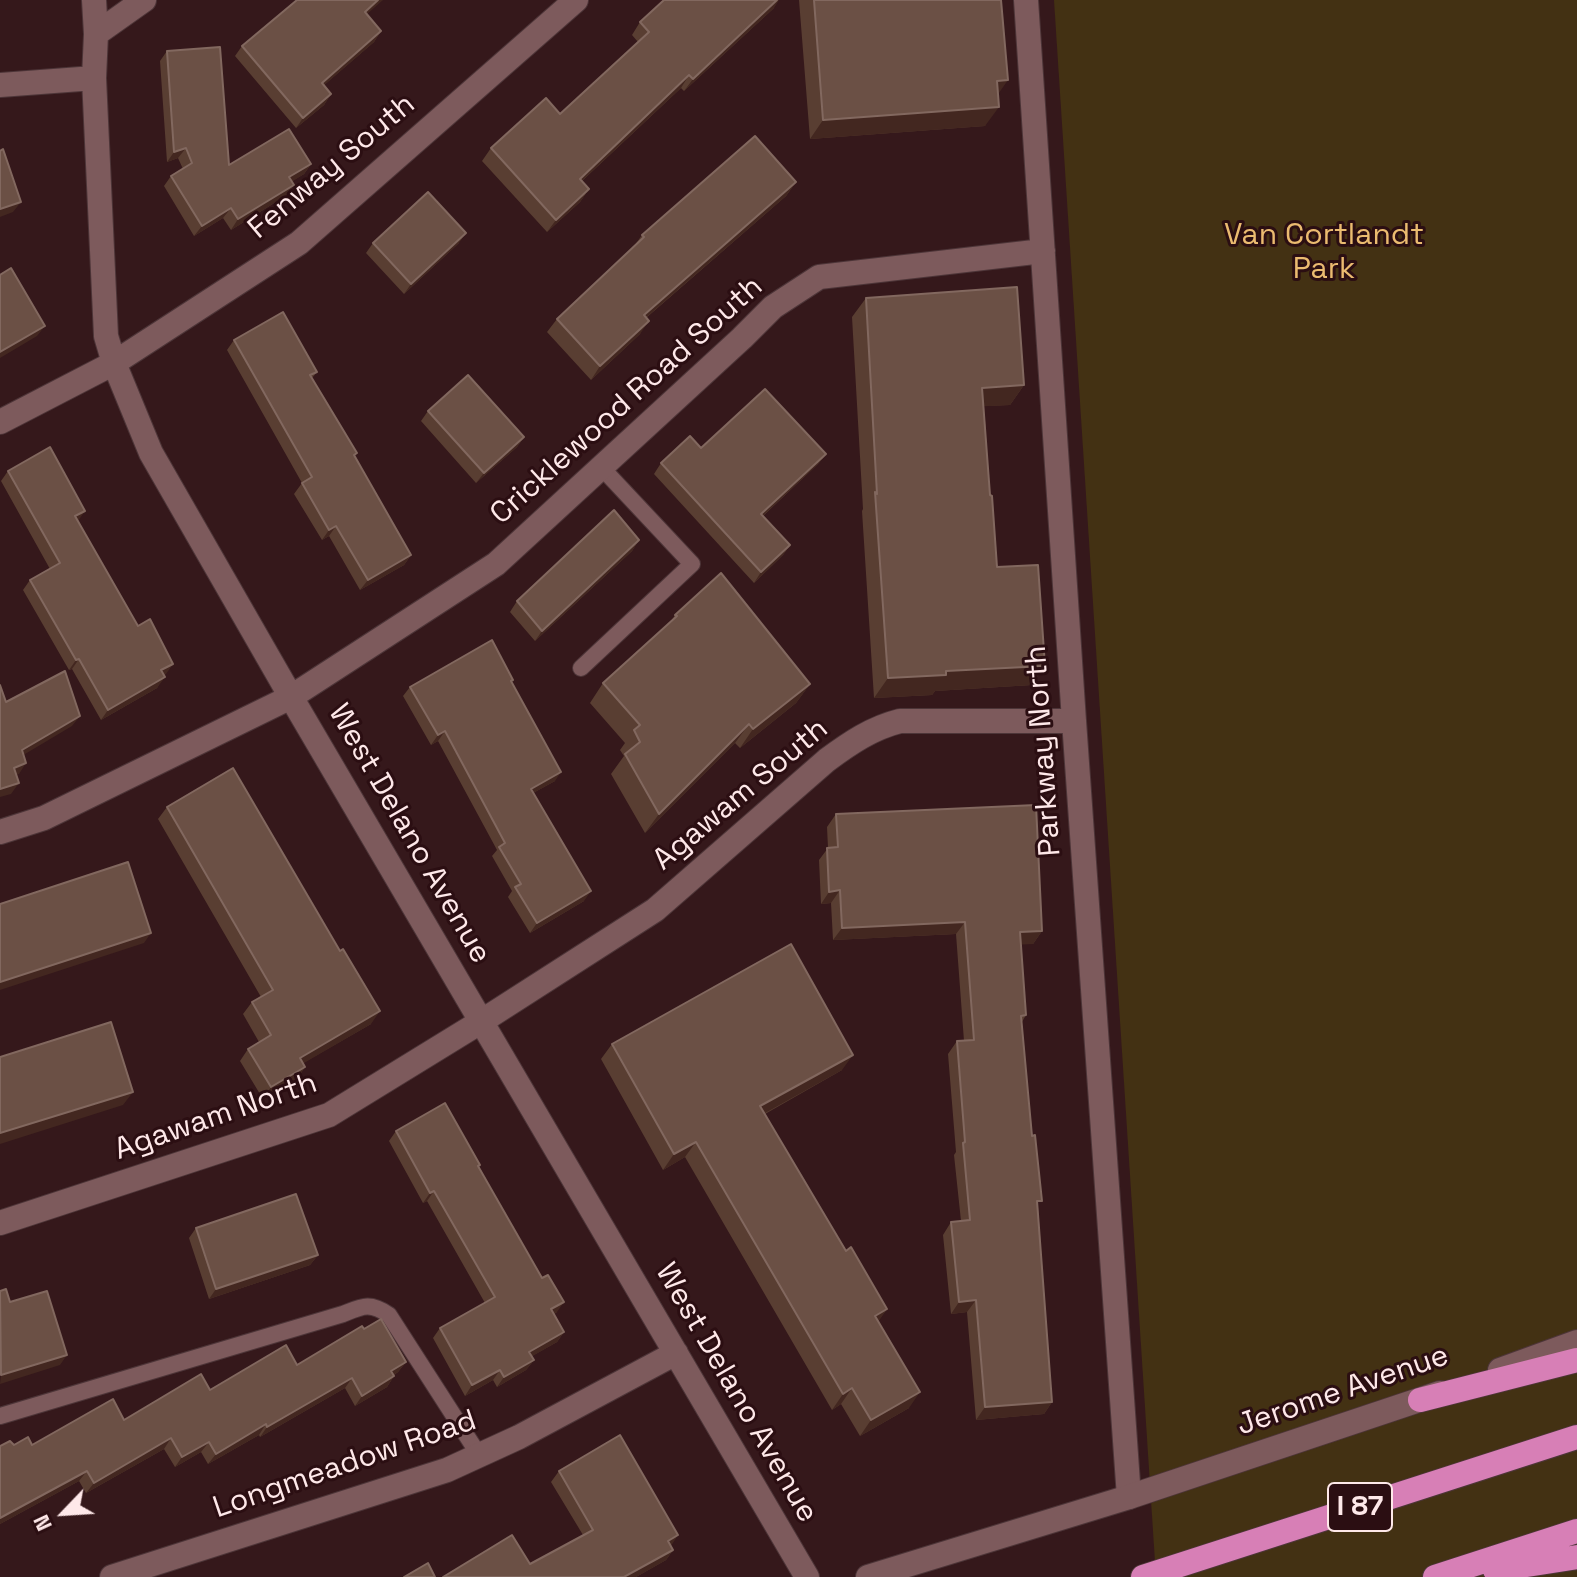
<!DOCTYPE html>
<html>
<head>
<meta charset="utf-8">
<style>
	body { margin:0 }
	#map { position:relative; width:1577px; height:1577px; overflow:hidden; background:#35181b; font-family:"Space Grotesk",sans-serif }
	canvas { display:block }
	.north { position:absolute; left:24px; top:1473px; width:80px; height:80px; -webkit-text-stroke:6px #2b0e12; paint-order:stroke; rotate:245deg; font-size:22px; font-weight:700; line-height:32px; text-align:center; color:#fee8e9 }
	.north::after { content:''; display:block; margin:auto; width:28px; height:36px; background:#fee8e9; clip-path:polygon(50% 0,100% 100%,50% 72%,0 100%) }
</style>
</head>
<body>
<div id="map">
<canvas width="1577" height="1577"></canvas>
<div class="north">N</div>
</div>
<script>
const ctx = document.querySelector('canvas').getContext('2d');
ctx.lineJoin = 'round';
function paint(path, color) { ctx.fillStyle = color; ctx.fill(path, 'evenodd'); }
function strokePath(path, color, width, dash) { ctx.strokeStyle = color; ctx.lineWidth = width; ctx.lineCap = dash ? 'butt' : 'round'; ctx.setLineDash(dash || []); ctx.stroke(path); }
function label(font, color, halo, rows, align = 'center') {
  ctx.font = font + ' "Space Grotesk",sans-serif'; ctx.lineWidth = 6; ctx.setLineDash([]); ctx.textBaseline = 'middle'; ctx.strokeStyle = halo; ctx.fillStyle = color; for (const [text, x, y, turn = 0] of rows) {
    ctx.save(); ctx.translate(x, y); ctx.rotate((+turn || 0) * Math.PI / 180); ctx.textAlign = isNaN(turn) ? turn : align; if (halo) ctx.strokeText(text, 0, 0); ctx.fillText(text, 0, 0); ctx.restore();
  }
}
paint(new Path2D(`
	M1054 0H1577V1577H1156Z`), '#433113');
const service = new Path2D(`
	M581 668 692 564 602 468
	M0 1416 343 1314C363 1306 370 1302 389 1315L479 1455`);
const minor = new Path2D(`
	M94 0 96 34 94 78 106 336 114 363 151 453 291 697 807 1577
	M1026 0 1074 721 1129 1497
	M96 34 144 0
	M0 85 94 78
	M0 422 114 363 299 243 576 0
	M0 832 44 818 291 697 496 564 742 338 773 307 819 277 1043 251
	M0 1223 329 1115 482 1021 655 910 827 760C850 743 872 728 900 721H1074
	M112 1577 447 1470 519 1437 676 1353`);
const secondary = new Path2D(`
	M1500 1370 1577 1342
	M868 1577 1129 1497 1440 1393`);
const motorway = new Path2D(`
	M1420 1400 1577 1360
	M1495 1570 1577 1557
	M1143 1577 1577 1437
	M1435 1577 1577 1531`);
strokePath(service, '#4d3538', 18);
strokePath(minor, '#4d3538', 26);
strokePath(secondary, '#4d3538', 26);
strokePath(motorway, '#4d3538', 26);
strokePath(service, '#7d5a5c', 16);
strokePath(minor, '#7d5a5c', 24);
strokePath(secondary, '#7d5a5c', 24);
strokePath(motorway, '#d77fb6', 24);
paint(new Path2D(`
	M799 0H1001L998 94 985 126 810 139Z
	M774 8 684 91 681 88 582 181 589 189 580 202 547 232 482 161 491 148 560 114 638 42 632 35 640 22Z
	M367 14 381 31 374 42 324 85 331 94 324 105 296 128 235 56 242 46Z
	M167 51 229 165 311 164 304 174 292 181 287 195 231 230 223 218 194 236 164 186 171 176 183 169 178 158 167 162 160 61Z
	M796 182 786 196 646 318 640 334 591 380 547 332 557 319 633 248 642 235Z
	M373 243H459L404 294 366 253Z
	M866 298 1024 385 1010 405 984 406 990 495 997 567 1032 685 935 691 932 695 874 698 862 511 863 509 852 317Z
	M234 340 317 372 312 378 357 453 355 456 411 555 404 565 360 590 329 536 322 540 294 494 302 483 227 350Z
	M428 411 524 437 517 447 476 483 421 421Z
	M701 448 826 454 818 464 763 516 790 545 783 555 754 583 654 474 661 463Z
	M8 471 78 521 138 626 173 664 164 675 157 688 101 720 72 669 69 670 23 590 30 580 50 569 1 481Z
	M639 540 632 551 535 641 510 612 517 601Z
	M675 615 810 684 796 703 740 748 735 743 645 833 611 774 624 756 620 750 625 743 590 703 603 683 670 623Z
	M512 682 555 781 533 793 584 901 530 933 508 897 512 891 492 856 497 850 438 741 431 745 403 696 410 687Z
	M167 807 371 1024 303 1063 305 1067 297 1079 263 1099 240 1061 248 1049 259 1042 243 1014 252 1002 261 997 158 819Z
	M836 814 1042 931 1033 944H1021L1026 1015 1022 1022 1038 1207 1052 1402 1044 1414 976 1420 967 1312 951 1314 943 1235 951 1222 961 1221 954 1155 956 1152 948 1054 957 1041H964L956 934 833 940 831 903 821 904 819 860 828 848 827 827Z
	M612 1044 842 1070 765 1114 846 1251 887 1309 878 1321 909 1408 860 1436 841 1404 832 1410 685 1157 663 1170 601 1059Z
	M396 1131 478 1167 557 1312 554 1314 564 1332 557 1342 532 1356 534 1360 526 1370 497 1387 493 1380 465 1396 433 1338 440 1328 485 1303 427 1201 423 1203 389 1141Z
	M196 1228 318 1255 310 1265 209 1299 189 1238Z
	M364 1329 406 1362 398 1372 394 1375V1376L387 1387 355 1406 345 1388 260 1437 259 1435 208 1464 201 1452 175 1467 164 1449 86 1493 79 1481 0 1524V1446L32 1445 124 1420 210 1390 297 1365Z
	M559 1471 671 1546 673 1550 666 1560 636 1577H443L530 1564 583 1535 551 1482Z`), '#593e32');
paint(new Path2D(`
	M378 0H383L358 22 365 12Z
	M777 0H779L774 8 684 91 693 79Z
	M381 31 374 42 314 94 322 83Z
	M689 75 681 88 571 191 580 179Z
	M1008 80 994 100 997 81Z
	M331 94 324 105 296 128 303 118Z
	M999 107 985 126 810 139 823 120Z
	M186 148 178 158 167 162 174 152Z
	M311 164 304 174 282 188 289 177Z
	M796 182 786 196 634 328 644 315Z
	M294 185 287 195 231 230 238 219Z
	M589 189 580 202 547 232 556 220Z
	M21 202 13 212 0 217V209Z
	M231 208 223 218 194 236 202 226Z
	M466 233 459 243 404 294 411 284Z
	M649 321 640 334 591 380 600 366Z
	M45 326 37 336 0 358V352Z
	M1024 385 1010 405 969 407 982 388Z
	M524 437 517 447 476 483 484 473Z
	M826 454 818 464 754 524 761 514Z
	M85 511 78 521 75 516Z
	M336 526 329 536 322 540 329 530Z
	M639 540 632 551 535 641 542 631Z
	M790 545 783 555 754 583 761 572Z
	M411 555 404 565 360 590 368 580Z
	M79 659 72 669 69 670 76 660Z
	M173 664 166 674 154 681 161 670Z
	M1045 666 1032 685 935 691 932 695 874 698 888 678 946 671Z
	M165 677 157 688 101 720 108 710Z
	M810 684 796 703 740 748 753 729Z
	M80 716 72 726 15 760 22 750Z
	M749 724 735 743 645 833 659 814Z
	M445 731 438 741 431 745 438 735Z
	M26 763 19 774 6 778 14 768Z
	M561 772 555 781 524 798 531 789Z
	M19 783 11 794 0 797V789Z
	M840 890 831 903 821 904 829 892Z
	M591 891 584 901 530 933 537 923Z
	M965 922 956 934 833 940 842 928Z
	M1042 931 1033 944 1012 945 1020 932Z
	M151 933 144 943 0 990V982Z
	M380 1011 371 1024 292 1070 300 1058Z
	M853 1055 842 1070 749 1122 760 1106Z
	M305 1067 297 1079 263 1099 271 1087Z
	M133 1092 123 1105 0 1144V1133Z
	M696 1142 685 1157 663 1170 674 1154Z
	M434 1191 427 1201 423 1203 430 1193Z
	M318 1255 310 1265 209 1299 216 1289Z
	M976 1300 967 1312 951 1314 959 1302Z
	M564 1302 557 1312 544 1319 551 1309Z
	M887 1309 876 1325 875 1316Z
	M564 1332 557 1342 522 1362 529 1352Z
	M67 1355 60 1365 0 1384 1 1375Z
	M534 1360 526 1370 497 1387 504 1377Z
	M406 1362 398 1372 384 1381 391 1371Z
	M500 1370 493 1380 465 1396 472 1385Z
	M394 1376 387 1387 355 1406 362 1396Z
	M352 1378 345 1388 260 1437 267 1427Z
	M852 1388 841 1404 832 1410 843 1394Z
	M920 1392 909 1408 860 1436 871 1420Z
	M1052 1402 1044 1414 976 1420 985 1407Z
	M266 1424 259 1435 208 1464 216 1454Z
	M171 1438 164 1449 86 1493 94 1483Z
	M209 1442 201 1452 175 1467 182 1457Z
	M87 1471 79 1481 0 1524V1518Z
	M678 1535 671 1546 668 1541Z
	M673 1550 666 1560 636 1577H624Z`), '#432720');
const building = new Path2D(`
	M297 0H378L365 12 381 31 322 83 331 94 303 118 242 46Z
	M664 0H777L693 79 689 75 580 179 589 189 556 220 491 148 546 98 560 114 649 32 640 22Z
	M814 0H1001L1008 80 997 81 999 107 823 120Z
	M220 47 229 165 289 129 311 164 289 177 294 185 238 219 231 208 202 226 171 176 192 163 186 148 174 152 167 51Z
	M755 136 796 182 644 315 649 321 600 366 557 319 644 237 642 235Z
	M3 149 21 202 0 209V151Z
	M428 192 466 233 411 284 373 243Z
	M11 268 45 326 0 352V275Z
	M1017 287 1024 385 982 388 990 495 992 496 997 567 1038 565 1045 666 946 671V675L888 678 875 492 877 494 866 298Z
	M283 312 317 372 310 375 357 453 354 455 411 555 368 580 336 526 329 530 302 483 312 477 234 340Z
	M468 375 524 437 484 473 428 411Z
	M765 389 826 454 761 514 790 545 761 572 661 463 690 436 701 448Z
	M50 447 85 511 75 516 138 626 150 619 173 664 161 670 165 677 108 710 79 659 76 660 30 580 60 563 8 471Z
	M614 510 639 540 542 631 517 601Z
	M721 573 810 684 753 729 749 724 659 814 625 754 640 742 634 730 640 725 603 683 677 616 675 615Z
	M492 640 513 680 511 681 561 772 531 789 591 891 537 923 515 887 521 884 499 847 505 843 445 731 438 735 410 687Z
	M65 671 80 716 22 750 26 763 14 768 19 783 0 789V685L6 702Z
	M233 768 340 951 343 949 380 1011 300 1058 305 1067 271 1087 248 1049 271 1035 252 1002 273 990 167 807Z
	M1036 805 1042 931 1020 932 1026 1015 1021 1016 1032 1136 1035 1135 1042 1201H1037L1052 1402 985 1407 976 1300 959 1302 951 1222 970 1220 963 1143 965 1142 957 1041 974 1040 965 922 842 928 840 890 829 892 827 848 838 847 836 814Z
	M128 862 151 933 0 982V904Z
	M791 944 853 1055 760 1106 846 1251 851 1247 887 1309 875 1316 920 1392 871 1420 852 1388 843 1394 696 1142 674 1154 612 1044Z
	M111 1022 133 1092 0 1133V1057Z
	M445 1103 480 1165 478 1166 542 1278 548 1275 564 1302 551 1309 564 1332 529 1352 534 1360 504 1377 500 1370 472 1385 440 1328 495 1297 434 1191 430 1193 396 1131Z
	M296 1194 318 1255 216 1289 196 1228Z
	M6 1289 10 1302 47 1291 67 1355 1 1375 0 1291Z
	M381 1319 406 1362 391 1371 394 1376 362 1396 352 1378 267 1427 266 1424 216 1454 209 1442 182 1457 171 1438 94 1483 87 1471 0 1518V1446L10 1441 14 1445 28 1437 32 1445 113 1399 124 1420 201 1374 210 1390 286 1345 297 1365 362 1326 364 1329Z
	M620 1435 678 1535 668 1541 673 1550 624 1577H443L512 1535 530 1564 593 1530 559 1471Z
	M428 1563 435 1577H404Z`);
paint(building, '#6b5045');
strokePath(building, '#82685f', 2);
for (const [x, y, w] of [
	[1360,1507,64]
]) { const box = new Path2D(); box.roundRect(x - w / 2, y - 24, w, 48, 6); ctx.fillStyle = '#2b0e12'; ctx.fill(box); strokePath(box, '#fee8e9', 2); }
label('bold 28px', '#fee8e9', null, [
	["I 87",1360,1507]
]);
label('30px', '#fee8e9', '#2b0e12', [
	["Fenway South",332,167,-40],
	["Cricklewood Road South",627,401,-42],
	["Parkway North",1044,751,-94],
	["Agawam South",741,795,-40],
	["West Delano Avenue",409,834,60],
	["Agawam North",216,1117,-19],
	["Jerome Avenue",1343,1391,-19],
	["West Delano Avenue",736,1393,60],
	["Longmeadow Road",345,1465,-19]
]);
label('30px', '#ebbb70', '#2b0e12', [
	["Van Cortlandt",1324,236],
	["Park",1324,270]
]);
</script>
</body>
</html>
